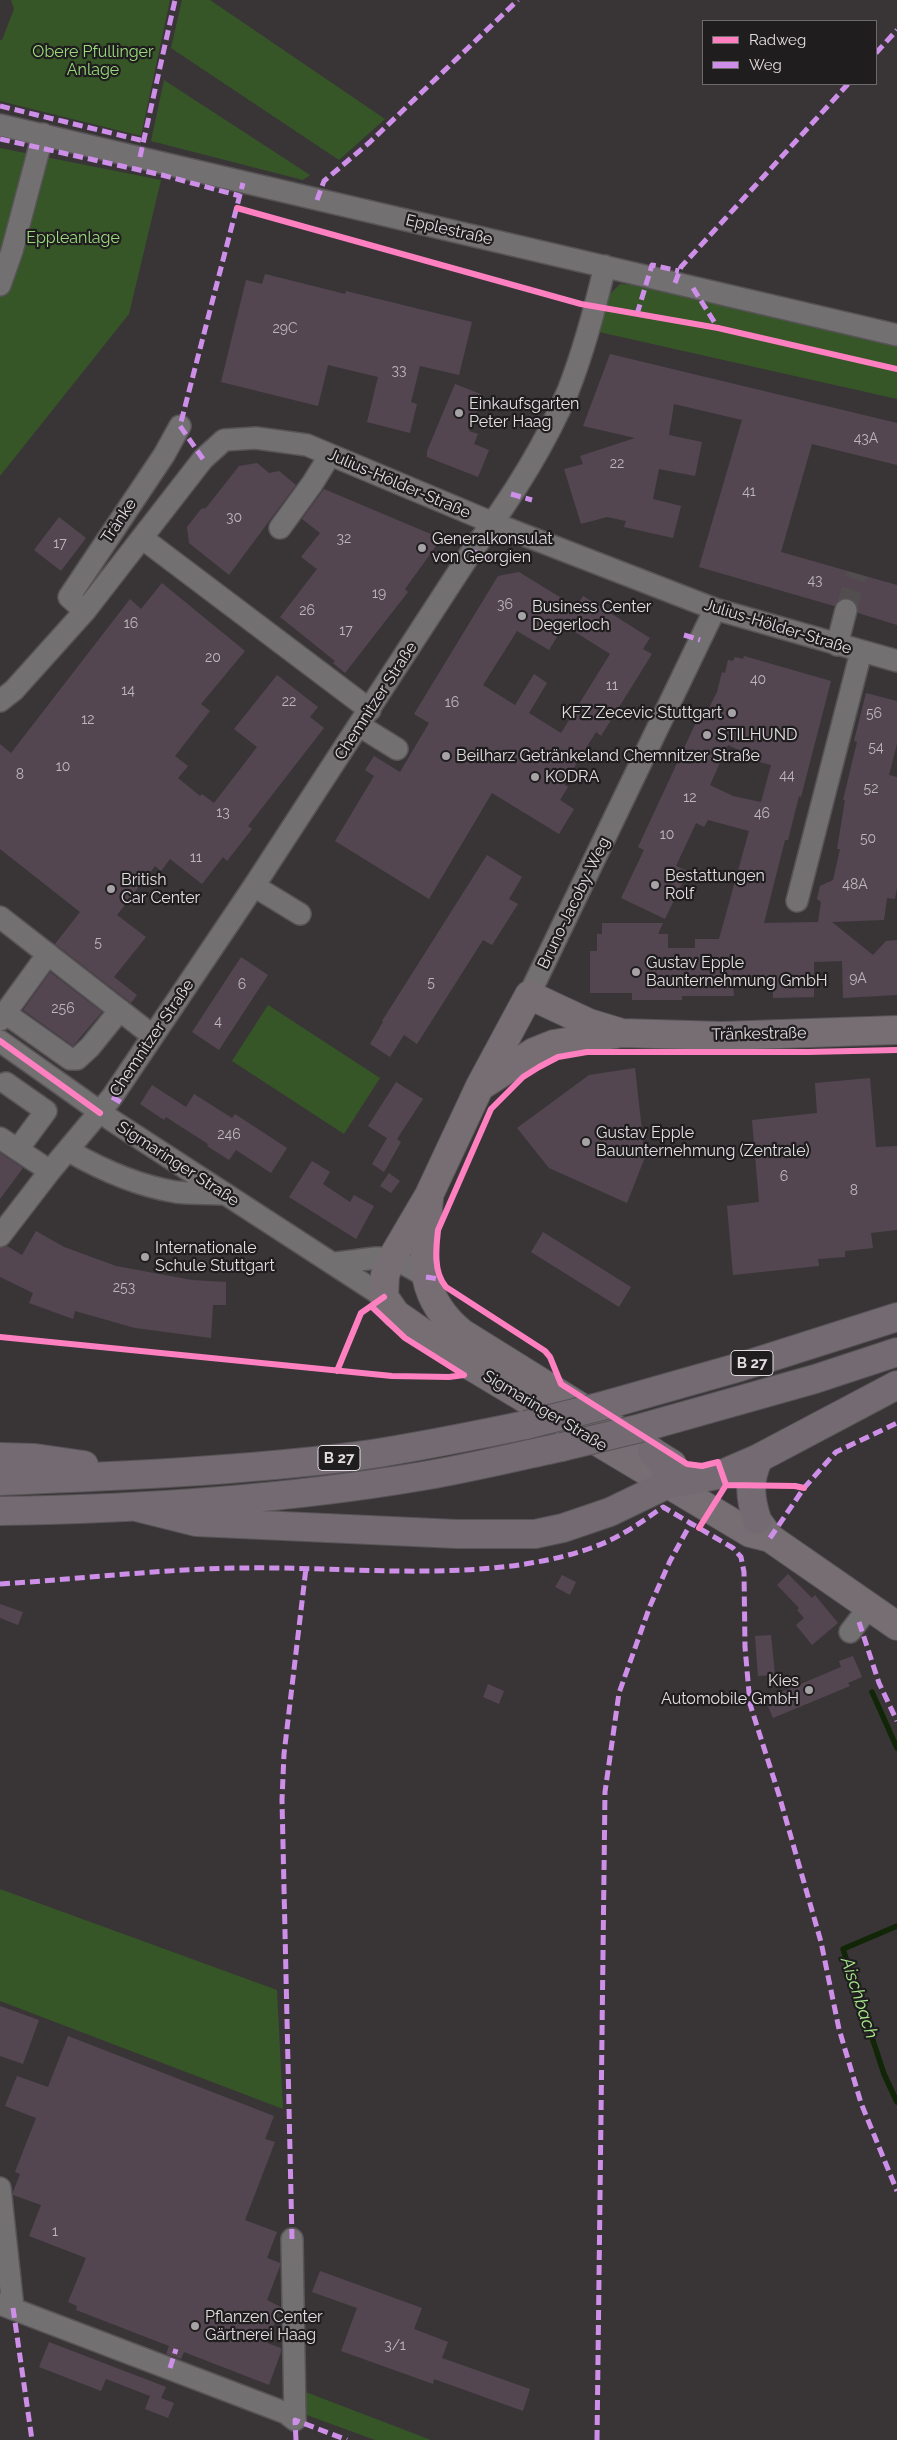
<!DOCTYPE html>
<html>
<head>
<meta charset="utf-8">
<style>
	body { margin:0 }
	#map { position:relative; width:897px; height:2440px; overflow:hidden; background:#393537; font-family:Raleway,sans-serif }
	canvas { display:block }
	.legend { position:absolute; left:702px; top:20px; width:175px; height:65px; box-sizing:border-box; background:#201d1f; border:1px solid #6d6a6c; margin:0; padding:6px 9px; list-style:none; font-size:15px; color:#e1dde0 }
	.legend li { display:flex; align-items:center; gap:10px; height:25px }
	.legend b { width:25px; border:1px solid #6d6a6c }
</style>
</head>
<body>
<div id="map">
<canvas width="897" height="2440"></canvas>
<ul class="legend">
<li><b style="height:6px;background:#ff80c0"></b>Radweg</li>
<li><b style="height:6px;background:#ce8fe9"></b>Weg</li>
</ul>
</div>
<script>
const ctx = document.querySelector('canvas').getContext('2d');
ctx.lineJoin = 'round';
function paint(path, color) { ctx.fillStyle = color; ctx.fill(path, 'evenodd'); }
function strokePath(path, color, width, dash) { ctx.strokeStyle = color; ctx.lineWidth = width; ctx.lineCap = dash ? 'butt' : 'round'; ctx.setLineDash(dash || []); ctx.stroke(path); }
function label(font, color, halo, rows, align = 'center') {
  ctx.font = font + ' Raleway,sans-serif'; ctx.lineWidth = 4.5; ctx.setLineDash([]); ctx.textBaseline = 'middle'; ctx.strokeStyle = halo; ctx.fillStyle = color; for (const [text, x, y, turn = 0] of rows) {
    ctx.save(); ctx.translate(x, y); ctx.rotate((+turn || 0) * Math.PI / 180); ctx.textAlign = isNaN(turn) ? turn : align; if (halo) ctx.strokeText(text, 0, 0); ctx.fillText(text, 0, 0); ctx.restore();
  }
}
paint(new Path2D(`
	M11 0H170L141 136 0 101V40H2L14 9Z
	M182 0H210L385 119 339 160 171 48Z
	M164 80 310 175 303 180 151 141Z
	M0 148 161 180 129 314 0 476Z
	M620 284 637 285 897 344V399L599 332 609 295Z
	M268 1005 380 1078 344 1134 232 1061Z
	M0 1889 277 1990 283 2109 0 2001Z
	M303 2391 431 2440H375L304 2414Z`), '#365627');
strokePath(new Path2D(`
	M872 1692 897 1748
	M897 1926 843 1949 884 2074 897 2102`), '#112606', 5.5);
paint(new Path2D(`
	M265 274 345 294 346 291 472 322 459 375 420 366 411 402 417 404 410 433 367 422 378 377 328 365 318 406 221 382 246 280 262 284Z
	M610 354 897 423V465L812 444 781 552 897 585V625L858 613V606L850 598H842L834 606 699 567 742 420 674 404 669 435 702 442 695 476 659 469 653 499 681 506 673 538 624 527 626 521 607 517 581 524 564 469 583 464 580 456 635 438 583 426Z
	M455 384 483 395 469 431 478 434 474 444 489 450 478 477 427 457V451Z
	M257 463 269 473 279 471 296 485 229 575 189 543 187 527 201 509 206 508 239 466Z
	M324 489 433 535 436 541V546L405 589 408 592 345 673 333 663 335 661 280 617 317 569 301 557 320 533 302 519Z
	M59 517 86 538 61 571 34 550Z
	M519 572 576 607 583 596 650 638 643 649 652 654 601 736 596 732 564 784 568 787 560 800 574 809 559 834 492 793 429 899 335 841 374 776 365 770 374 756 400 772 429 723 414 714 498 576ZM564 625 610 654 561 733 529 713 547 683 534 674 515 705 483 685 517 631 549 650Z
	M162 583 245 651 201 704 210 711 175 756 188 766 178 778 200 796 202 794 214 803 257 747 234 729 277 675 318 707 310 717 324 728 248 826 252 829 227 861 223 857 202 884 170 859 161 871 155 866 117 915 146 937 114 977 137 995 131 1003 55 944 80 912 0 849V744L11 753 130 599 141 609Z
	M744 656 831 681 801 797 799 796 788 840H785L764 923 818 922 821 902 817 899 820 886 833 880 840 849H837L845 800H843L857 742 854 741 866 693 897 701V744L889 775 897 777V888L895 899 887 898 884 920 832 922 873 955 886 941 897 940V995L843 998 842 961 814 962V997L773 998V984H733L734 996H682V1000H632V993H590V951H597V934H602V923H663L658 934H668V948H695V939H719L749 831 708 820 704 827 696 823 676 866 688 871 665 919 621 898 644 850 638 847 699 716 704 718 717 692 722 672 725 673 728 660 733 661 735 657 743 659ZM728 745 758 759 756 761 771 765 761 802 733 796 710 785Z
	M487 855 522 877 509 899 518 904 492 945 483 940 417 1044 404 1035 390 1057 370 1044 383 1022 382 1021Z
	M241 957 268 975 219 1050 192 1032Z
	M50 972 102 1012 73 1046 23 1010Z
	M635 1068 645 1157 627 1203 549 1168 517 1128 589 1075Z
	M870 1078 876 1147 897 1146V1230L871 1233 873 1248 845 1251V1257L818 1259 819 1266 733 1275 727 1206 759 1202 752 1120 817 1113 815 1083Z
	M396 1082 423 1099 397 1139 401 1142 384 1172 372 1164 387 1138 368 1126Z
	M152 1085 186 1107 194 1094 232 1118 235 1114 287 1148 271 1173 236 1150 229 1160 207 1146 208 1144 166 1117 164 1120 140 1104Z
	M0 1153 23 1168 0 1199Z
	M312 1161 330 1172 323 1184 350 1202 354 1195 374 1206 356 1239 289 1197Z
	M389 1173 400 1181 391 1193 380 1186Z
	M36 1231 64 1247 116 1266 192 1280 226 1282V1305H213L211 1338 135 1328 75 1311 73 1319 29 1303 33 1293 0 1277V1248L7 1246 22 1255Z
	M543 1232 631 1287 619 1307 531 1252Z
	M788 1574 812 1598 815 1595 838 1623 812 1645 796 1625 804 1618 797 1610 799 1608 777 1585Z
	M562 1575 576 1582 570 1595 555 1587Z
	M0 1604 23 1612 18 1625 0 1618Z
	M771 1635 775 1675 758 1676 755 1636Z
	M853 1656 862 1677 848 1683 850 1686 773 1718 765 1699 841 1667 839 1661Z
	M488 1684 504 1691 499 1704 483 1697Z
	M0 2006 39 2020 23 2064 0 2056Z
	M68 2036 274 2116 265 2139 275 2142 245 2220 277 2232 267 2258 280 2263V2266L267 2300 281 2307 267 2343 281 2348V2352L269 2385 184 2352 181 2359 166 2354 169 2346 76 2310 77 2306 68 2302 86 2258 29 2236 41 2205 13 2195V2192L20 2174 15 2172 36 2118 5 2106 17 2076 48 2087Z
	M320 2271 422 2308 414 2329 448 2342 442 2358 530 2389 523 2411 434 2379 433 2384 341 2351 357 2308 312 2292Z
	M49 2342 166 2387 161 2398 174 2403 168 2418 145 2409 150 2396 106 2379 101 2391 39 2367Z`), '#544651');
strokePath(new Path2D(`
	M846 610 857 574`), '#524e50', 21, [21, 11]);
const minor = new Path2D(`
	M0 125 897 335
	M0 285 12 251 43 134
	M280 528 312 484 330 455
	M142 538 370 710
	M85 611 69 597 164 455 180 426
	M837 645 846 610
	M0 701 14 690 85 611 203 459 224 440 256 438 307 445 493 523 715 609 897 661
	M360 726 397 749
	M254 886 300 914
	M797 901 861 652
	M0 917 153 1036
	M529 995 715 609
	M5 1013 70 1059H77L90 1047 120 1010
	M0 1020 48 954
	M0 1041 113 1121 384 1297
	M6 1083 46 1111 18 1149
	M0 1138 50 1171
	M69 1151C102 1170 139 1186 176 1192 191 1194 208 1193 223 1194
	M0 1236 50 1171 112 1097 254 886 472 551C509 502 544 447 568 391 584 350 595 309 605 266
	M335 1263C381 1259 384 1249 426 1277
	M850 1632 869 1607
	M0 2188 13 2308
	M292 2239 295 2420
	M0 2304 286 2413 295 2420`);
const major = new Path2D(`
	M622 1033 589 1023 529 995 480 1086 429 1195 392 1258 385 1275 384 1297 396 1314 474 1368 750 1533 770 1538
	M484 1084 534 1052 554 1044 622 1033 722 1036 897 1030
	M429 1199C424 1254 414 1294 462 1333L672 1464
	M759 1523 770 1538 897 1626`);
const highway = new Path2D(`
	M606 1405 740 1367 897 1317
	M641 1428 815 1379 897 1352
	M652 1451C663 1462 670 1469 666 1485
	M0 1457 35 1458 84 1465
	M0 1481C120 1476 240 1471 358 1456 415 1448 470 1436 526 1425
	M136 1507 196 1522 457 1534H535L563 1528 610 1512 666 1485 722 1474 759 1458 897 1385
	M0 1511C140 1509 280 1500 417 1477 466 1469 514 1457 562 1447
	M757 1520C750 1498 748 1480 759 1458`);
strokePath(minor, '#575356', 24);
strokePath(major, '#575356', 30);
strokePath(highway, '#575356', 30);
strokePath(minor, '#737072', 21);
strokePath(major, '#776e74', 28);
strokePath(highway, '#746a72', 28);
const highwayBridge = new Path2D(`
	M526 1425 606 1405
	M562 1447 641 1428`);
strokePath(highwayBridge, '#575356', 30, []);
strokePath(highwayBridge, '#746a72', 28);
strokePath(new Path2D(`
	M876 53 897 30
	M0 106 144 141
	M0 139 162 175 240 196
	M140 157 175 0
	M317 200 324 181 370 142 518 0
	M675 283 681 267 848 84
	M693 288 718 328
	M637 314 652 265 679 271
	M203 459 180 426 243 183
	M511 494 532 500
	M472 551 490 559
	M684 635 700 640
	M112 1097 124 1104
	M426 1277 439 1279
	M770 1538 804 1488 836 1452 897 1423
	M0 1584C81 1579 161 1569 242 1568 353 1566 485 1585 591 1548 618 1539 640 1523 663 1507L733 1548 741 1557 744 1572 745 1647 750 1704 779 1795 821 1942 839 2029 861 2103 897 2191
	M859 1622 879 1683 897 1721
	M292 2239 282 1800 284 1754 306 1568
	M13 2308 32 2440
	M170 2368 176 2349
	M296 2440 295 2420 347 2440
	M597 2440 605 1792 619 1693 650 1606 670 1561 691 1523`), '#ce8fe9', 5, [10, 5]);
strokePath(new Path2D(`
	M237 208 581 304 718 328 897 369
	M0 1041 100 1113
	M372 1307 405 1338 464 1375
	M0 1337 392 1376 449 1377 464 1375
	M337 1371 361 1313 384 1297
	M726 1485 718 1462 702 1466 687 1464 561 1384 550 1357 545 1351 446 1287C433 1272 436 1248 438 1230L491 1109 523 1077 539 1067 558 1057 587 1052H808L897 1050
	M699 1528 726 1485 795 1486 804 1488`), '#ff80c0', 6);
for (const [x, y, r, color] of [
	[459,413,5,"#a6a2a5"],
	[422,548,5,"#a6a2a5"],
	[522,616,5,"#a6a2a5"],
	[732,713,5,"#a6a2a5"],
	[707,735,5,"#a6a2a5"],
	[446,756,5,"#a6a2a5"],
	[535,777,5,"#a6a2a5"],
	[655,885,5,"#a6a2a5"],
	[111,889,5,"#a6a2a5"],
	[636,972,5,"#a6a2a5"],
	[586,1142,5,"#a6a2a5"],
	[145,1257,5,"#a6a2a5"],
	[809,1690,5,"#a6a2a5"],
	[195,2326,5,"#a6a2a5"]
]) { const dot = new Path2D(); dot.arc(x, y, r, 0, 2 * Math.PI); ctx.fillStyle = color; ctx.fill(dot); strokePath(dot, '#201d1f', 2); }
label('14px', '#beb7bc', null, [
	["29C",285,329],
	["33",399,371],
	["43A",866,439],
	["22",617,464],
	["41",749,492],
	["30",234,518],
	["32",344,539],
	["17",60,544],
	["43",815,581],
	["19",379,594],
	["36",505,605],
	["26",307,611],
	["16",131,624],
	["17",346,631],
	["20",213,658],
	["40",758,680],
	["11",612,686],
	["14",128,691],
	["22",289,702],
	["16",452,703],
	["56",874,714],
	["12",88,720],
	["54",876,748],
	["10",63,767],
	["8",20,775],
	["44",787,776],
	["52",871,789],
	["12",690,798],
	["13",223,813],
	["46",762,814],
	["10",667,835],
	["50",868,839],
	["11",196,858],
	["48A",855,885],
	["5",98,943],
	["9A",858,979],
	["5",431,983],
	["6",242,985],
	["256",63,1009],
	["4",218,1022],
	["246",229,1135],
	["6",784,1177],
	["8",854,1191],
	["253",124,1288],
	["1",55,2232],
	["3/1",395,2346]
]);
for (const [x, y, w] of [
	[752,1363,42],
	[339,1458,42]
]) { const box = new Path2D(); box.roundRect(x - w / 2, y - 12.5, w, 25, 4); ctx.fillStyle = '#201d1f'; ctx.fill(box); strokePath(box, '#e1dde0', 1); }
label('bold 15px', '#e1dde0', null, [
	["B 27",752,1363],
	["B 27",339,1458]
]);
label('16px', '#99db7c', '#201d1f', [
	["Obere Pfullinger",93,52],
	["Anlage",93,70],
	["Eppleanlage",73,238]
]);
label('16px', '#e1dde0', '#201d1f', [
	["Epplestraße",449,230,13],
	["Julius-Hölder-Straße",399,484,23],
	["Tränke",119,521,-56],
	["Julius-Hölder-Straße",778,627,17],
	["Chemnitzer Straße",376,701,-57],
	["Bruno-Jacoby-Weg",574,903,-64],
	["Tränkestraße",759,1034,-1],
	["Chemnitzer Straße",152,1038,-56],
	["Sigmaringer Straße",178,1164,33],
	["Sigmaringer Straße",545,1411,31]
]);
label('16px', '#e1dde0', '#201d1f', [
	["Einkaufsgarten",469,404],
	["Peter Haag",469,422],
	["Generalkonsulat",432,539],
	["von Georgien",432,557],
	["Business Center",532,607],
	["Degerloch",532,625],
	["KFZ Zecevic Stuttgart",722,713,"right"],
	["STILHUND",717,735],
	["Beilharz Getränkeland Chemnitzer Straße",456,756],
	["KODRA",545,777],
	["Bestattungen",665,876],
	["Rolf",665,894],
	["British",121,880],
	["Car Center",121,898],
	["Gustav Epple",646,963],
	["Baunternehmung GmbH",646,981],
	["Gustav Epple",596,1133],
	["Bauunternehmung (Zentrale)",596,1151],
	["Internationale",155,1248],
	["Schule Stuttgart",155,1266],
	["Kies",799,1681,"right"],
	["Automobile GmbH",799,1699,"right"],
	["Pflanzen Center",205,2317],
	["Gärtnerei Haag",205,2335]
], 'left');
label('italic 18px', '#a7ea8a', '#201d1f', [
	["Aischbach",859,1998,72]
]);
</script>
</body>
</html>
